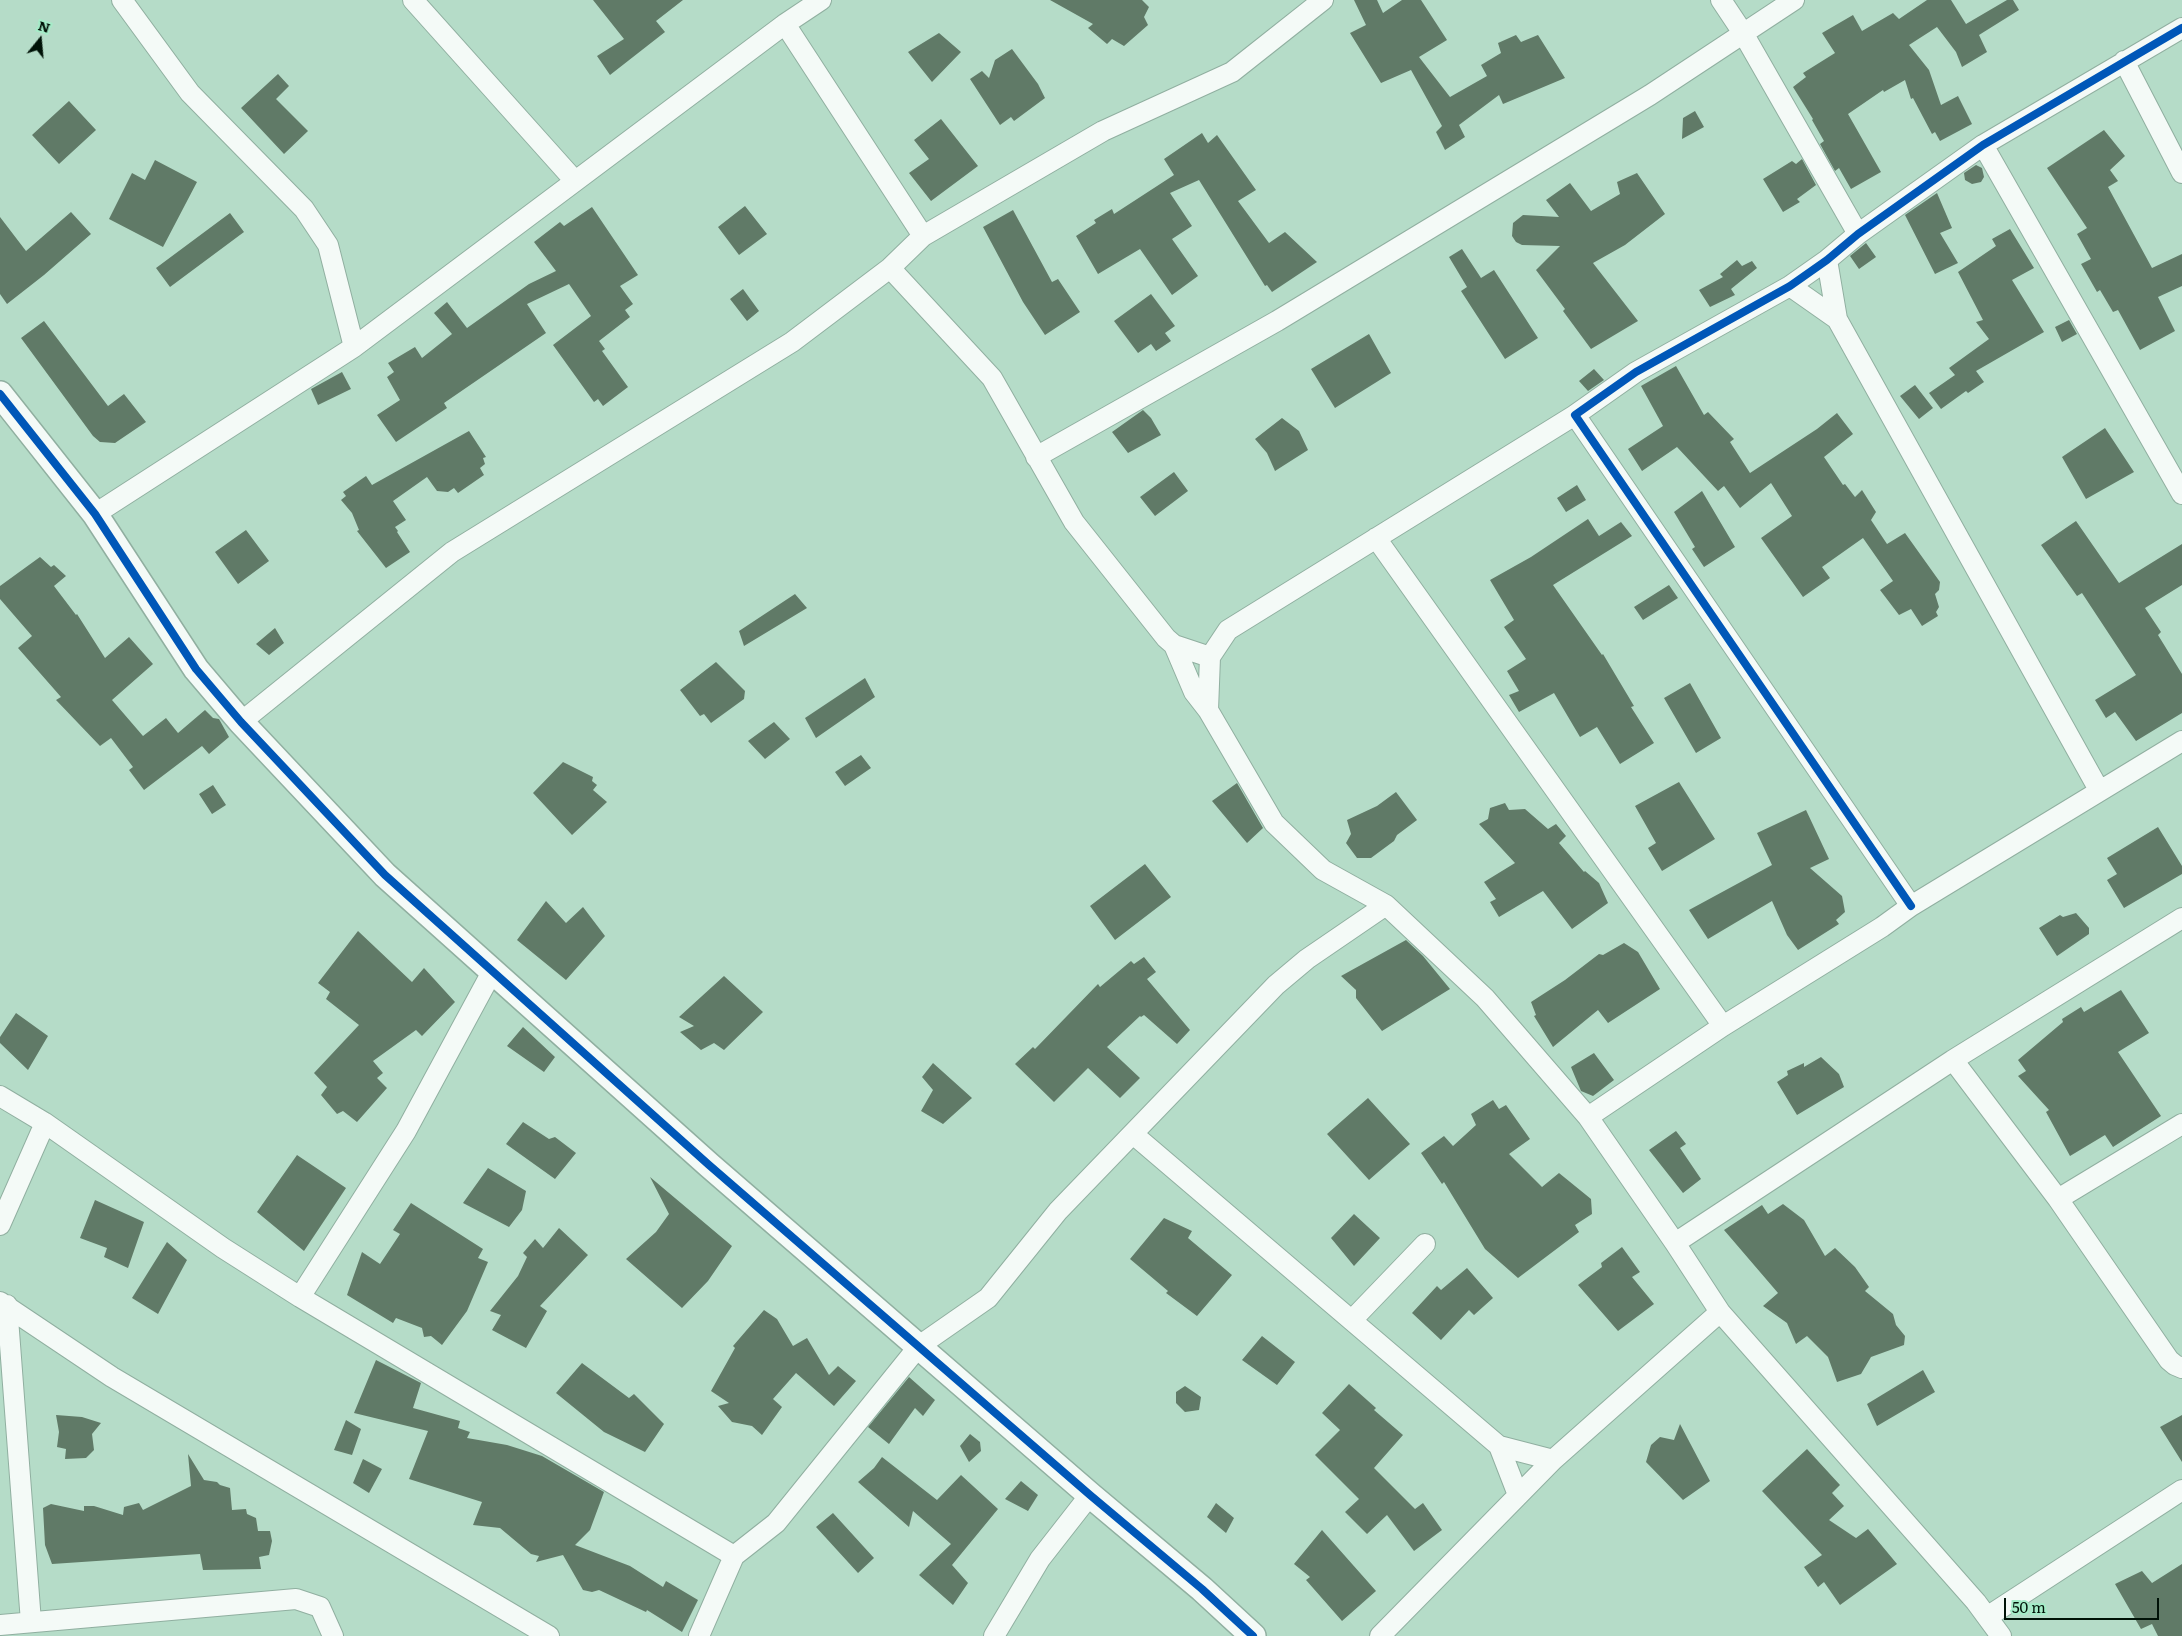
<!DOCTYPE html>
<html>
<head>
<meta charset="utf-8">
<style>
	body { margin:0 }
	#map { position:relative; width:2182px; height:1636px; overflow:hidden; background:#b5dcc8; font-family:Literata,serif }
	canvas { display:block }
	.north { position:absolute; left:15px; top:15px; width:50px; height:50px; -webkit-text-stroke:4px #a5ecc8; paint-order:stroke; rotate:17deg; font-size:14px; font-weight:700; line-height:20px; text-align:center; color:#001207 }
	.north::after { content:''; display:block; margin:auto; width:18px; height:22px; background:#001207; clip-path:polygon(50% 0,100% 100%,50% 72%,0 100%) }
	.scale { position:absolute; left:2004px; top:1598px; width:155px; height:22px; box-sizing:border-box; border:2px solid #001207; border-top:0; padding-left:6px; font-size:15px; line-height:18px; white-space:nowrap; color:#001207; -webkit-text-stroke:4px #a5ecc8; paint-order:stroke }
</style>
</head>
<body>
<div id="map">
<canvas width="2182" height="1636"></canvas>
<div class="north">N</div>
<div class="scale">50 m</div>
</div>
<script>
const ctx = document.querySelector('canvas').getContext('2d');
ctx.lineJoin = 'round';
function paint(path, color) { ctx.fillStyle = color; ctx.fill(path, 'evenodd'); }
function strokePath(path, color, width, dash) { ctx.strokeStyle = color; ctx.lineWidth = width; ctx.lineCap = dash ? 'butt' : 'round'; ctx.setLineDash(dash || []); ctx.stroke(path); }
paint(new Path2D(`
	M593 0H683L656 21 665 32 610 75 597 56 624 39Z
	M1050 0H1142L1149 7 1144 17 1148 25 1124 46 1112 39 1107 44 1088 28 1093 24Z
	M1354 0H1377L1383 13 1402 0H1421L1447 40 1419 57 1450 97 1487 76 1481 65 1501 53 1498 43 1516 35 1521 42 1538 35 1565 78 1503 104 1499 95 1459 125 1465 137 1445 150 1436 132 1442 126 1411 70 1381 83 1350 33 1366 25Z
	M1927 0H1951L1966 24 2007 0H2013L2019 10 1979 35 1987 52 1962 67 1956 52 1937 27 1909 45 1929 70 1941 105 1958 96 1972 124 1940 141 1935 132 1932 134 1913 98 1911 99 1905 80 1884 92 1883 90 1848 114 1881 172 1851 189 1839 168 1835 171 1820 144 1824 141 1812 120 1813 119 1793 87 1806 77 1803 73 1835 53 1822 33 1853 15 1862 31 1893 13 1899 19Z
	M939 33 961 52 932 82 908 52Z
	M1012 49 1038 84 1045 98 1014 121 1011 117 1000 125 970 79 982 71 989 78 995 60Z
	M278 74 289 86 276 99 308 131 284 154 241 108Z
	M69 101 96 130 59 164 32 135Z
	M1695 111 1704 127 1682 139 1683 118Z
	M941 119 978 166 931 201 909 173 929 159 914 140Z
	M2104 130 2125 156 2110 170 2118 181 2108 187 2152 268 2182 254V286L2158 297 2175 331 2140 350 2118 310 2113 312 2100 290 2097 292 2081 264 2091 259 2077 234 2087 228 2047 168Z
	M1202 133 1208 143 1217 135 1256 190 1238 201 1269 243 1285 232 1317 262 1272 292 1267 285 1265 286 1199 180 1170 193 1192 226 1172 239 1198 276 1172 295 1140 249 1098 274 1076 236 1096 223 1094 220 1112 209 1114 214 1174 175 1164 159Z
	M1802 159 1816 185 1797 199 1800 202 1783 212 1763 179 1792 161 1796 164Z
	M155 160 197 182 163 247 109 219 132 173 145 180Z
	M1976 165 1982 168 1984 177 1981 182 1972 184 1965 180 1964 173Z
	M1637 173 1665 214 1625 245 1593 263 1638 321 1591 349 1563 311 1565 309 1536 270 1560 246 1522 245 1516 242 1512 236 1513 223 1523 215 1559 217 1546 200 1570 183 1591 211 1620 194 1617 182Z
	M1937 193 1952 228 1940 233 1958 263 1935 274 1905 215Z
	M745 206 767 234 739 255 718 227Z
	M592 207 638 275 620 286 633 304 625 310 630 317 599 341 605 349 602 351 628 387 603 406 598 399 594 402 553 345 591 316 569 284 527 304 546 333 444 403 447 408 396 442 377 415 400 400 387 377 394 372 388 363 415 347 422 358 452 334 434 313 447 302 467 328 529 284 556 271 534 242 560 222 564 226Z
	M1013 210 1052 282 1058 279 1080 312 1045 335 1023 302 983 227Z
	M71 212 91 234 44 275 7 304 0 294V217L26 251Z
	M230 213 244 232 170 287 156 268Z
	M2010 229 2034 268 2012 280 2044 332 1976 371 1984 382 1968 393 1966 391 1941 409 1929 393 1955 375 1949 368 1989 339 1976 322 1983 320 1958 272 1996 246 1992 239Z
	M1866 243 1876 257 1859 269 1850 256Z
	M1462 249 1481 278 1494 270 1538 338 1505 359 1461 291 1467 287 1449 257Z
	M1737 260 1742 266 1752 261 1757 268 1731 289 1735 295 1710 307 1699 290 1723 277 1720 274Z
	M743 289 759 311 747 321 730 299Z
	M1151 294 1175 326 1165 333 1171 341 1156 351 1151 344 1138 353 1114 321Z
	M2069 320 2077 334 2062 342 2055 327Z
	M44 321 108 406 124 394 146 422 115 443 100 442 93 436 21 338Z
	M1369 334 1391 373 1335 408 1311 369Z
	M1676 366 1704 415 1708 412 1734 439 1730 442 1750 473 1817 429 1837 413 1853 434 1824 457 1843 485 1845 484 1855 497 1862 490 1876 512 1871 520 1887 544 1905 533 1940 582 1939 590 1935 594 1939 607 1936 612 1938 616 1922 626 1911 609 1899 615 1880 590 1893 581 1863 538 1822 567 1830 578 1803 597 1761 538 1792 516 1771 483 1740 508 1724 486 1718 491 1677 447 1642 471 1628 449 1663 426 1641 386Z
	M1594 369 1604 380 1588 391 1579 381Z
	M342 372 351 389 318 405 311 389Z
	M1915 385 1933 408 1919 419 1900 396Z
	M1143 410 1151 418 1161 435 1128 453 1112 432Z
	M1282 418 1299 431 1308 450 1275 471 1267 453 1255 439Z
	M2105 428 2134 472 2086 499 2062 457Z
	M469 431 486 457 483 458 485 464 480 468 484 475 458 493 454 488 448 492 437 491 427 477 393 501 406 520 395 527 398 531 397 532 410 552 386 568 357 531 359 530 352 513 341 500 346 496 343 492 366 476 372 485Z
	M1174 472 1188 491 1155 516 1140 497Z
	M1577 485 1586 500 1566 512 1557 498Z
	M1702 491 1735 547 1704 567 1692 549 1695 547 1674 512Z
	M1588 519 1599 536 1621 522 1632 536 1553 585 1602 655 1603 654 1634 706 1631 707 1654 743 1620 764 1597 727 1580 737 1554 693 1519 712 1509 695 1519 691 1507 671 1526 659 1504 627 1514 620 1490 580 1531 557Z
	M2076 521 2119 583 2182 544V585L2145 608 2161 632 2158 635 2182 674V713L2136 741 2115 712 2106 718 2095 700 2136 675 2082 593 2077 596 2041 545Z
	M246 530 269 561 238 584 215 552Z
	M40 557 51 567 54 565 66 576 54 586 76 615 77 614 105 658 129 637 153 664 112 700 143 736 166 718 178 733 205 710 213 718 219 719 229 737 209 754 202 746 144 790 129 770 133 767 111 738 100 746 56 700 61 697 18 648 32 636 0 599V586Z
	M1669 585 1678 598 1643 620 1634 607Z
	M795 594 807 608 744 646 739 631Z
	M275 628 284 643 269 655 256 644Z
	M716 662 745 691 744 699 711 723 704 714 700 716 680 690Z
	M865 678 875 697 816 738 805 718Z
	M1690 683 1721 738 1696 753 1664 698Z
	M774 722 790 739 765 759 748 741Z
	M861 755 871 768 845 786 835 772Z
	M563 762 593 777 592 781 597 785 593 790 607 802 572 835 533 793Z
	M1679 782 1715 839 1662 871 1648 848 1656 843 1635 806Z
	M1237 783 1263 828 1247 843 1212 801Z
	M213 785 226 805 212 814 199 794Z
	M1396 792 1417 820 1397 835 1394 841 1371 858H1357L1346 843 1351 834 1347 820 1377 806Z
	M1505 803 1509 810 1525 809 1548 829 1556 824 1566 836 1559 843 1584 872 1585 871 1599 883 1608 903 1572 929 1543 891 1499 917 1490 902 1496 899 1484 882 1515 863 1479 824 1488 819 1490 808Z
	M1806 810 1829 859 1810 868 1842 896 1845 912 1836 920 1839 924 1798 950 1787 935 1772 901 1708 939 1689 910 1772 865 1757 833Z
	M2158 827 2182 866V874L2124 908 2107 880 2117 874 2107 858Z
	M1145 864 1171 897 1115 940 1090 906Z
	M546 901 566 923 583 907 605 936 566 980 517 940Z
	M2076 913 2089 928V934L2057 956 2039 928 2060 915 2063 917Z
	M358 931 412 982 424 968 455 1002 422 1036 416 1030 373 1061 383 1073 377 1078 387 1088 357 1122 343 1111 337 1114 321 1095 327 1087 314 1073 359 1025 326 999 330 992 318 983Z
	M1406 940 1423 956 1450 989 1382 1031 1356 998V990L1341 976Z
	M1624 943 1638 952 1660 989 1608 1023 1598 1010 1553 1047 1534 1016 1536 1015 1531 1002 1565 980 1599 954 1603 955Z
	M1144 957 1156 972 1147 979 1190 1030 1177 1044 1144 1015 1141 1017 1140 1016 1107 1047 1140 1078 1120 1098 1088 1068 1054 1102 1015 1064 1033 1047 1035 1049 1098 984 1100 987 1131 961 1134 964Z
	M724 976 763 1012 724 1050 714 1043 701 1050 680 1032 694 1026 679 1017Z
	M2121 990 2149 1033 2118 1052 2161 1116 2113 1147 2105 1135 2070 1156 2046 1112 2049 1110 2018 1076 2026 1071 2018 1060 2063 1022 2062 1019 2081 1007 2084 1012Z
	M16 1013 48 1036 28 1070 0 1043V1037Z
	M523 1027 555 1057 544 1072 507 1046Z
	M1594 1053 1614 1080 1593 1096 1581 1091 1571 1067Z
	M1821 1057 1839 1074 1844 1087 1797 1115 1777 1082 1788 1075 1787 1071 1804 1063V1067Z
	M933 1063 972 1098 943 1124 921 1111 933 1090 922 1077Z
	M1368 1098 1410 1144 1369 1180 1327 1134Z
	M1493 1100 1499 1109 1506 1105 1530 1139 1509 1154 1542 1187 1559 1173 1591 1199 1592 1214 1575 1225 1579 1232 1518 1278 1485 1249 1444 1182 1442 1184 1421 1153 1444 1136 1453 1146 1476 1125 1471 1114Z
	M523 1122 549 1139 555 1137 576 1153 555 1179 506 1144Z
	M1676 1131 1686 1144 1680 1148 1701 1179 1683 1193 1649 1150Z
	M297 1155 346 1188 304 1251 257 1212Z
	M488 1168 526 1191 522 1210 509 1227 463 1203Z
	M650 1177 732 1246 708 1281 682 1308 626 1259 656 1232 669 1214Z
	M95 1200 144 1222 128 1268 104 1257 107 1248 80 1238Z
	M411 1203 483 1249 478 1258 488 1262 467 1311 442 1345 431 1336 424 1337 422 1328 396 1318 393 1323 347 1295 362 1252 380 1264 400 1234 393 1230Z
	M1783 1204 1804 1220 1825 1256 1835 1248 1855 1267 1869 1287 1865 1291 1893 1314 1896 1325 1905 1336 1904 1345 1871 1357 1861 1374 1837 1382 1828 1357 1807 1336 1796 1344 1787 1323 1763 1306 1778 1293 1724 1230 1762 1205 1768 1214Z
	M1354 1214 1380 1238 1354 1266 1331 1238Z
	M1164 1218 1192 1231 1188 1238 1232 1275 1197 1316 1166 1293 1168 1291 1130 1259Z
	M559 1228 588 1255 540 1306 547 1311 526 1348 492 1330 501 1315 490 1311 518 1276 527 1257 523 1253 535 1239 543 1248Z
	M167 1242 187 1260 158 1314 132 1298Z
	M1622 1247 1640 1272 1632 1277 1654 1304 1618 1331 1578 1285 1602 1267 1601 1263Z
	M1467 1268 1493 1298 1474 1315 1469 1310 1441 1340 1412 1313 1437 1286 1441 1290Z
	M764 1310 777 1319 793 1346 807 1338 829 1375 838 1366 856 1381 834 1406 796 1373 773 1399 782 1407 762 1435 752 1426 732 1422 718 1406 729 1403 711 1391 735 1348 733 1346Z
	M1262 1336 1295 1362 1277 1385 1242 1360Z
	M376 1360 421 1383 413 1408 460 1421 458 1428 470 1432 467 1438 507 1445 542 1456 604 1492 590 1530 575 1545 630 1566 663 1587 666 1581 698 1600 682 1632 647 1610 646 1612 599 1590 592 1592 583 1590 563 1555 536 1562 539 1556 531 1554 500 1528 473 1525 482 1502 409 1479 428 1431 354 1413Z
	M582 1363 629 1398 634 1394 664 1424 645 1452 604 1432 556 1393Z
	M1923 1370 1935 1392 1877 1426 1867 1404Z
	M909 1377 935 1400 923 1416 915 1408 889 1444 868 1427Z
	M1349 1384 1376 1408 1374 1410 1403 1435 1374 1468 1415 1509 1423 1503 1442 1530 1414 1551 1387 1515 1367 1534 1345 1512 1359 1499 1315 1455 1340 1430 1322 1413Z
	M1185 1386 1201 1397 1199 1410 1185 1412 1176 1403V1392Z
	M56 1415 82 1417 101 1423 92 1434 94 1450 86 1458 65 1459 66 1449 57 1447 59 1432Z
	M2182 1415V1462L2160 1427Z
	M346 1420 361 1429 352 1455 334 1450Z
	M1680 1424 1710 1481 1683 1500 1646 1462 1651 1445 1660 1437 1674 1440Z
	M970 1434 980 1442 981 1451 969 1462 960 1446Z
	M1807 1449 1840 1485 1832 1493 1844 1506 1829 1520 1856 1538 1868 1529 1897 1564 1840 1605 1824 1582 1818 1587 1804 1567 1822 1555 1762 1491Z
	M188 1454 204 1480 217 1482 220 1485 230 1488 232 1510 246 1509 247 1514 256 1518 258 1531H270L272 1541 269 1555 259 1557 261 1569 203 1570 200 1554 52 1564 45 1545 43 1508 51 1504 84 1511V1506H94L123 1515 124 1507 139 1503 143 1510 191 1486Z
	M882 1457 937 1500 961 1475 998 1509 952 1565 968 1583 953 1605 919 1575 951 1544 913 1511 909 1527 858 1482 874 1468Z
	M363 1459 382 1469 369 1493 353 1483Z
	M1021 1481 1038 1495 1028 1511 1005 1499Z
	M1216 1503 1234 1518 1226 1533 1207 1517Z
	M833 1513 874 1558 858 1573 816 1527Z
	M1322 1530 1376 1591 1342 1621 1306 1580 1310 1577 1294 1564Z
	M2182 1564V1636H2158L2152 1624 2141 1629 2115 1584 2142 1571 2152 1583Z`), '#607a67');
const minor = new Path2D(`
	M122 0 190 93 304 209 328 245 354 347
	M413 0 575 181
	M1721 0 1743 33 1858 234
	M785 24 923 236
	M2124 61 2182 173
	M1983 145 2182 494
	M1827 260 1837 319 2099 790
	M890 268 992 378 1074 522 1166 638 1174 645 1210 657 1228 630 1575 415
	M1790 286 1837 319
	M1036 457 1277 321 1650 95 1794 0
	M95 514 354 347 785 24 821 0
	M1376 538 1723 1026
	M1174 645 1194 692 1208 710 1274 823 1323 870 1386 905 1485 998 1588 1117 1675 1243 1720 1312 1976 1602 2001 1636
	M1208 710 1210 657
	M241 722 452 552 792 342 890 268 923 236 1103 131 1232 72 1323 0
	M1911 906 1575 415 1636 372 1790 286 1827 260 1858 234 1983 145 2182 28
	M1953 1060 2058 1199 2169 1360 2175 1365 2182 1368
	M0 1096 45 1123
	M1588 1117 1723 1026 1882 927 1911 906 2182 741
	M1133 1134 1499 1446 1553 1460
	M2058 1199 2182 1124
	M0 1225 45 1123 223 1248 300 1297 734 1556
	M1675 1243 1953 1060 2182 918
	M300 1297 406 1131 493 970
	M0 1302 112 1377 549 1636
	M7 1305 31 1622
	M1352 1320 1425 1244
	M1499 1446 1518 1495
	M1987 1617 2182 1490
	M0 1625 296 1599 320 1607 333 1636
	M699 1636 734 1556 776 1523 919 1346 988 1298 1058 1211 1276 985 1307 959 1386 905
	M994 1636 1040 1559 1090 1495
	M1380 1636 1553 1460 1720 1312`);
const tertiary = new Path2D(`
	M0 394 95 514 196 669 241 722 385 875 709 1165 1090 1495 1202 1589 1253 1636`);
strokePath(minor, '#90afa0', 22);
strokePath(tertiary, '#90afa0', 28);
strokePath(minor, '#f4faf7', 20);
strokePath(tertiary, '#f4faf7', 25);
strokePath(new Path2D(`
	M0 394 95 514 196 669 241 722 385 875 709 1165 1090 1495 1202 1589 1253 1636
	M1911 906 1575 415 1636 372 1790 286 1827 260 1858 234 1983 145 2182 28`), '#0057b8', 8);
</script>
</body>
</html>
